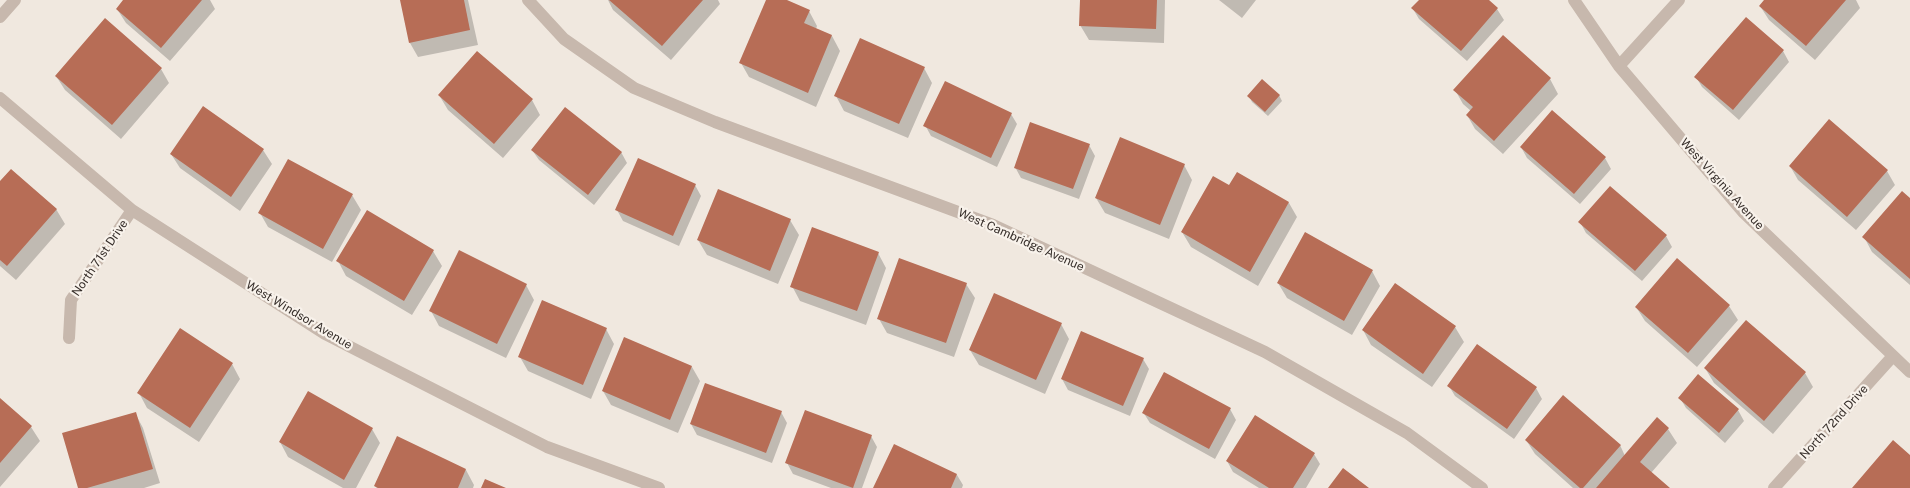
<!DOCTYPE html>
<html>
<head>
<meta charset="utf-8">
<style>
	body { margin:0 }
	canvas { display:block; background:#f0e8df }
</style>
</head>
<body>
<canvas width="1910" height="488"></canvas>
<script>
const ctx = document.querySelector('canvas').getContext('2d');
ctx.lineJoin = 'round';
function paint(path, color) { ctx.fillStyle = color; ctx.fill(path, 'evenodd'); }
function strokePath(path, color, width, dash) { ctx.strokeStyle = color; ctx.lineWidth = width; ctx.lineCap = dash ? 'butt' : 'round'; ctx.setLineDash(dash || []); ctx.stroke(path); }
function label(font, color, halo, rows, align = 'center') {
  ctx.font = font + ' "Public Sans",sans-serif'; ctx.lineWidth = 4.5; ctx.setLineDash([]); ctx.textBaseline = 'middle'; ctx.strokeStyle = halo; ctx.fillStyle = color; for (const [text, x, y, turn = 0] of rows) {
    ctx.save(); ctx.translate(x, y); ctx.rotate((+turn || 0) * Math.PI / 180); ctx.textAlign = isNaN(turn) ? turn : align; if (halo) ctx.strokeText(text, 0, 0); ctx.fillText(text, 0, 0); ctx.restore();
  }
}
paint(new Path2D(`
	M125 0H210L215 9 170 61 126 23 117 9Z
	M401 0H468L478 45 418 57 410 43Z
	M608 0H718L720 4 671 60 613 10Z
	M767 0H784L809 11 817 26 816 29 832 36 840 51 816 107 749 77 741 63Z
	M1081 0H1165L1164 43 1089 40 1080 25Z
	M1219 0H1256L1242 18Z
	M1420 0H1487L1497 9 1504 20 1467 61 1419 19 1413 9Z
	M1766 0H1856L1860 8 1815 60 1769 20 1760 6Z
	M1746 19 1783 51 1789 62 1739 120 1702 87 1696 77Z
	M924 68 932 83 908 138 844 111 836 96Z
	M161 69 169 83 121 139 65 90 56 76Z
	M1550 79 1558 94 1503 154 1475 129 1467 115 1471 111 1463 104 1455 90Z
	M439 95 532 100 540 115 503 158 448 110Z
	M1279 95 1282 101 1268 116 1252 102 1249 96Z
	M1011 114 1017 124 997 167 931 136 925 125Z
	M1089 145 1095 156 1079 199 1021 178 1015 167Z
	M1521 147 1605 158 1611 169 1580 204 1527 158Z
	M263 150 272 164 240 211 180 168 171 154Z
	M532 150 621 152 627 163 594 205 539 160Z
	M1184 165 1192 180 1169 239 1105 213 1096 198Z
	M1790 166 1887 171 1895 185 1856 230 1798 180Z
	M1237 174 1289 203 1297 217 1258 286 1191 247 1182 232 1230 187Z
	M0 183 56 209 65 224 16 280 0 266Z
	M695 185 701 196 679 246 623 221 617 210Z
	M352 195 361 210 332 262 268 227 260 213Z
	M1910 200V285L1872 252 1864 237Z
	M367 212 433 251 442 266 412 315 346 276 338 261Z
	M790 220 799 235 778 284 707 255 698 240Z
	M1580 222 1666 236 1672 247 1642 281 1586 233Z
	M878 253 886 268 866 325 800 301 792 286Z
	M1372 271 1380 286 1352 335 1287 298 1278 283Z
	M966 284 975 298 954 357 887 333 879 319Z
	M526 285 534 300 506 358 439 326 431 311Z
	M1395 285 1455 327 1464 342 1432 387 1371 345 1363 330Z
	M1729 306 1738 320 1697 367 1645 321 1636 307Z
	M1061 324 1069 339 1045 394 979 365 970 350Z
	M606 329 614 344 591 399 528 371 520 357Z
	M1477 346 1536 388 1542 399 1514 439 1455 396 1449 386Z
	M1143 359 1149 369 1130 416 1068 390 1062 379Z
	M232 364 240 379 199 442 147 408 139 393Z
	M692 367 700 381 678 433 611 405 603 391Z
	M1705 368 1805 373 1813 387 1773 434 1714 383Z
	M1699 376 1738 410 1744 421 1725 443 1686 408 1680 398Z
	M0 400 31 427 40 441 0 487Z
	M1230 409 1236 420 1215 459 1150 423 1143 412Z
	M781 412 787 423 772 463 697 435 691 424Z
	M135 413 143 428 160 483 144 488H79Z
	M1657 419 1668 429 1677 443 1651 473 1668 488H1573L1535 454 1526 440 1620 445 1625 456Z
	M372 429 380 443 356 488H343L288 457 280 442Z
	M871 436 877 447 862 488H831L793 474 787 463Z
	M398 438 466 470 474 485 473 488H377L375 486Z
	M1314 454 1320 464 1306 488H1259L1233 472 1227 461Z
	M957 475 963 485 962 488H875Z`), '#0003');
paint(new Path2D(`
	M123 0H202L161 48 116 9Z
	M400 0H464L470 30 409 43Z
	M609 0H703L662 46Z
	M766 0H787L810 10 804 23 832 35 808 93 739 63Z
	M1080 0H1157L1156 29 1079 26Z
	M1419 0H1489L1498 8 1461 51 1411 8Z
	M1764 0H1846L1806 46 1759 6Z
	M1746 17 1784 50 1733 110 1694 77Z
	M105 18 162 68 112 125 55 76Z
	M1503 35 1551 78 1494 141 1466 115 1473 107 1453 90Z
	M860 38 925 67 899 124 834 96Z
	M477 51 533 99 494 144 438 95Z
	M1262 79 1280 95 1265 112 1247 96Z
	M945 81 1012 113 991 158 923 126Z
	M203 106 264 149 231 197 170 154Z
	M565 107 622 152 588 195 531 150Z
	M1552 110 1606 157 1574 194 1520 147Z
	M1829 119 1888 170 1847 217 1789 166Z
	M1030 122 1090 144 1073 189 1014 168Z
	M1120 137 1185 164 1160 225 1095 198Z
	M638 158 696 184 673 236 615 210Z
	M288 159 353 194 323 249 258 213Z
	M11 169 57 209 7 266 0 260V181Z
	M1237 172 1289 202 1250 272 1181 232 1213 176 1229 185Z
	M1610 186 1667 235 1635 271 1578 222Z
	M718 189 791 219 770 271 697 240Z
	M1902 191 1910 198V279L1862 237Z
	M367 210 434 250 404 301 336 261Z
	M812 227 879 252 857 311 790 287Z
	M1305 232 1373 270 1344 321 1277 283Z
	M459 250 527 284 497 344 429 311Z
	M899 258 967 283 946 343 877 319Z
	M1677 258 1730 305 1688 353 1635 307Z
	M1395 283 1456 326 1423 374 1362 330Z
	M994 293 1062 323 1036 380 969 350Z
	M542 300 607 328 583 385 518 357Z
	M1746 320 1806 372 1764 421 1704 368Z
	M180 328 233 363 190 428 137 393Z
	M1081 331 1144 358 1123 406 1061 379Z
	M624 337 692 366 670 420 602 391Z
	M1477 344 1537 387 1507 429 1447 386Z
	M1164 372 1231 408 1209 449 1142 413Z
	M1698 374 1739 409 1719 433 1678 398Z
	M705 383 782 411 766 453 690 424Z
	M308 391 373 428 344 480 279 442Z
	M1563 395 1621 445 1583 488H1580L1525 440Z
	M0 398 32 426 0 463Z
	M805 410 872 435 853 488 785 463Z
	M136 412 153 469 87 488H78L62 433Z
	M1255 415 1315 453 1293 488H1269L1226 461Z
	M1657 417 1669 428 1640 462 1670 488H1596Z
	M397 436 466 469 458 488H378L374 486Z
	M1893 440 1910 455V488H1852Z
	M894 444 957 474 951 488H873Z
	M1343 468 1369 488H1328Z
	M485 479 506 488H481Z`), '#b76d56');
strokePath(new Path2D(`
	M528 0 564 39 634 88 715 122 993 225 1265 352 1407 433 1482 488
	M1574 0 1619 66 1744 213 1910 372
	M0 17 15 0
	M1619 66 1679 0
	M0 98 132 210 325 334 547 447 659 488
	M69 338 71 300 132 210
	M1774 488 1893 356`), '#c7b8ad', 12);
label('12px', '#362e2a', '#f8f2eb', [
	["West Virginia Avenue",1722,184,48],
	["West Cambridge Avenue",1021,240,24],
	["North 71st Drive",100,258,-56],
	["West Windsor Avenue",299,315,31],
	["North 72nd Drive",1834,422,-48]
]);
</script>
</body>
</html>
